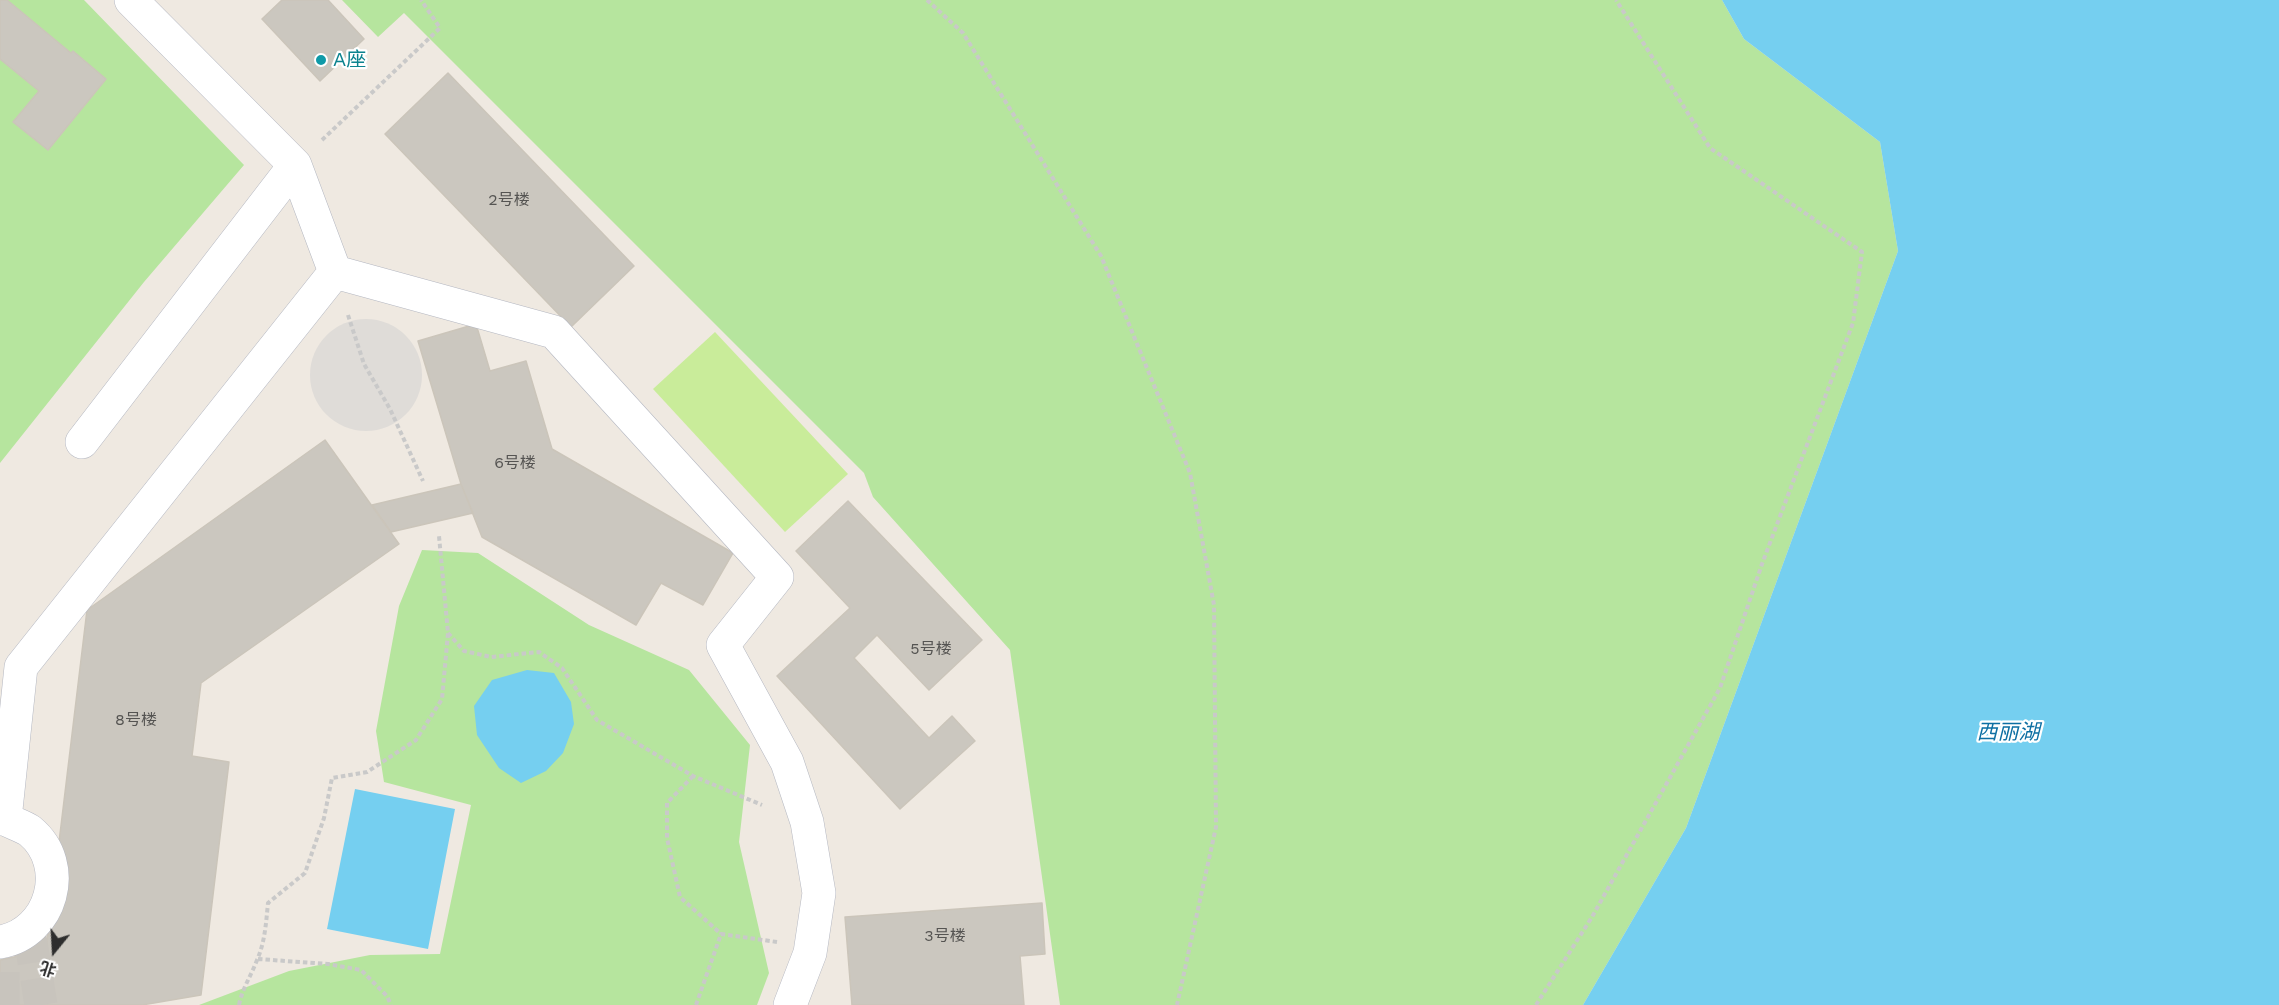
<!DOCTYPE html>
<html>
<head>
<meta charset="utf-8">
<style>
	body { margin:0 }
	#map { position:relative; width:2279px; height:1005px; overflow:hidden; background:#efe9e1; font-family:"Work Sans","Noto Sans SC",sans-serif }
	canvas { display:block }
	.north { position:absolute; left:24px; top:921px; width:60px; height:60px; -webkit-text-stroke:4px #fff; paint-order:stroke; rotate:198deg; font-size:16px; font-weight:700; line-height:24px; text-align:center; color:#2e2e2e }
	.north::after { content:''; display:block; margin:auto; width:21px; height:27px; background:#2e2e2e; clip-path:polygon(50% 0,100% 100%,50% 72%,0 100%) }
</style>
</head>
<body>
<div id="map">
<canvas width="2279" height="1005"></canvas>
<div class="north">北</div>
</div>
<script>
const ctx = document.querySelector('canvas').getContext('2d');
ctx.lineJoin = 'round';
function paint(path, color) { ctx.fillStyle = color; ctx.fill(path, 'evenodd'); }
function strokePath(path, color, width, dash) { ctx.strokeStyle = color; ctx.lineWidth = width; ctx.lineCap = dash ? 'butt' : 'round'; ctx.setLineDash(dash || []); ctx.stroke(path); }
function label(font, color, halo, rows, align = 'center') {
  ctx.font = font + ' "Work Sans","Noto Sans SC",sans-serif'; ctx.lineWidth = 4.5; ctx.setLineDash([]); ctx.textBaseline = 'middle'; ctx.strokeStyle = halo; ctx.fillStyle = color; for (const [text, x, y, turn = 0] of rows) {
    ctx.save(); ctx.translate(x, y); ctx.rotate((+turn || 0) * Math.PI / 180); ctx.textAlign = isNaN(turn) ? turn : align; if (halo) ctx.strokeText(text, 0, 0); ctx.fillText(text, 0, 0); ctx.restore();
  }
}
paint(new Path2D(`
	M0 0H84L244 165 144 282 0 463Z
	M342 0H1722L1744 39 1880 142 1898 251 1686 828 1583 1005H1060L1010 650 873 497 864 473 404 13 378 37Z
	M422 550 478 553 589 625 689 670 750 745 739 842 769 973 757 1005H199L289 971 370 955 440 954 471 805 384 782 376 731 399 606Z`), '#b6e59e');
paint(new Path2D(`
	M715 332 848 474 785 532 653 389Z`), '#c9ec9a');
paint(new Path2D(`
	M310 375a56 56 0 1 1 112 0a56 56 0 1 1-112 0Z`), '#dfdcd8');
paint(new Path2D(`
	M1722 0H2279V1005H1583L1686 828 1898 251 1880 142 1744 39Z
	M527 670 554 673 571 702 574 724 563 753 546 771 521 783 499 768 477 735 474 706 492 680Z
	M355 789 455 809 428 949 327 929Z`), '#75cff0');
const building = new Path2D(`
	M0 0H7L71 53 73 51 106 79 48 150 13 122 39 91 0 59Z
	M282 0H328L364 39 320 81 262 19Z
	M448 73 634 266 571 327 385 134Z
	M476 324 490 371 526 361 552 449 733 553 703 605 661 583 636 625 482 537 461 484 418 341Z
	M325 440 399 544 201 683 192 756 229 762 201 995 142 1005H0V960L46 950 87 610Z
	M461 484 473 513 391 532 372 505Z
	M848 501 982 640 929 690 877 635 854 658 929 738 952 716 975 741 900 809 777 676 850 608 796 551Z
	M1042 903 1045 954 1020 956 1024 1005H852L845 917Z`);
paint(building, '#cbc7bf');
strokePath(building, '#cbc5ba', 1.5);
strokePath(new Path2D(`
	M29 930 41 1005
	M3 1005V942`), '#c8c4bd', 33, [33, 16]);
const minor = new Path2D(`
	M335 272 554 332 777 577 723 645 787 762 807 822 819 893 810 953 790 1005
	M82 442 295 165
	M0 819H5C12 823 23 826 30 831 71 865 52 933 0 942
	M5 819 21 667 335 272 295 165 131 0`);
strokePath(minor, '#b4b7c1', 34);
strokePath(new Path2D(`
	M927 0 963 33 1101 256 1190 473 1214 605 1216 827 1177 1005
	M322 140 440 28 421 0
	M348 315 364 364 390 409 423 481
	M448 633 464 651 491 657 539 652 562 668 597 720 693 776 762 805
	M693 776 667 803V838L680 897 721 934
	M258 959 328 964 361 970 387 996 391 1005
	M239 1005C242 989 251 976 257 960 265 942 266 923 268 903L305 873 324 818 332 778 367 772 416 740 442 699 448 633 439 536
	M696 1005 721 934 777 942
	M1536 1005 1592 917 1720 688 1762 564 1853 323 1862 252 1710 148 1616 0`), '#c9c9c9', 4, [4.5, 3]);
strokePath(minor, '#fff', 33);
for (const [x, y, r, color] of [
	[321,60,6,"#0f9aa8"]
]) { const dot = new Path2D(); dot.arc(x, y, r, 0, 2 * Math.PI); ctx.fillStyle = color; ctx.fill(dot); strokePath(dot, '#fff', 2); }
label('16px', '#555452', null, [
	["2号楼",509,200],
	["6号楼",515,463],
	["5号楼",931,649],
	["8号楼",136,720],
	["3号楼",945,936]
]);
label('20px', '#0d838f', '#fff', [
	["A座",333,60]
], 'left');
label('italic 21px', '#0d6fa3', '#fff', [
	["西丽湖",2008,733]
]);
</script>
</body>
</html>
